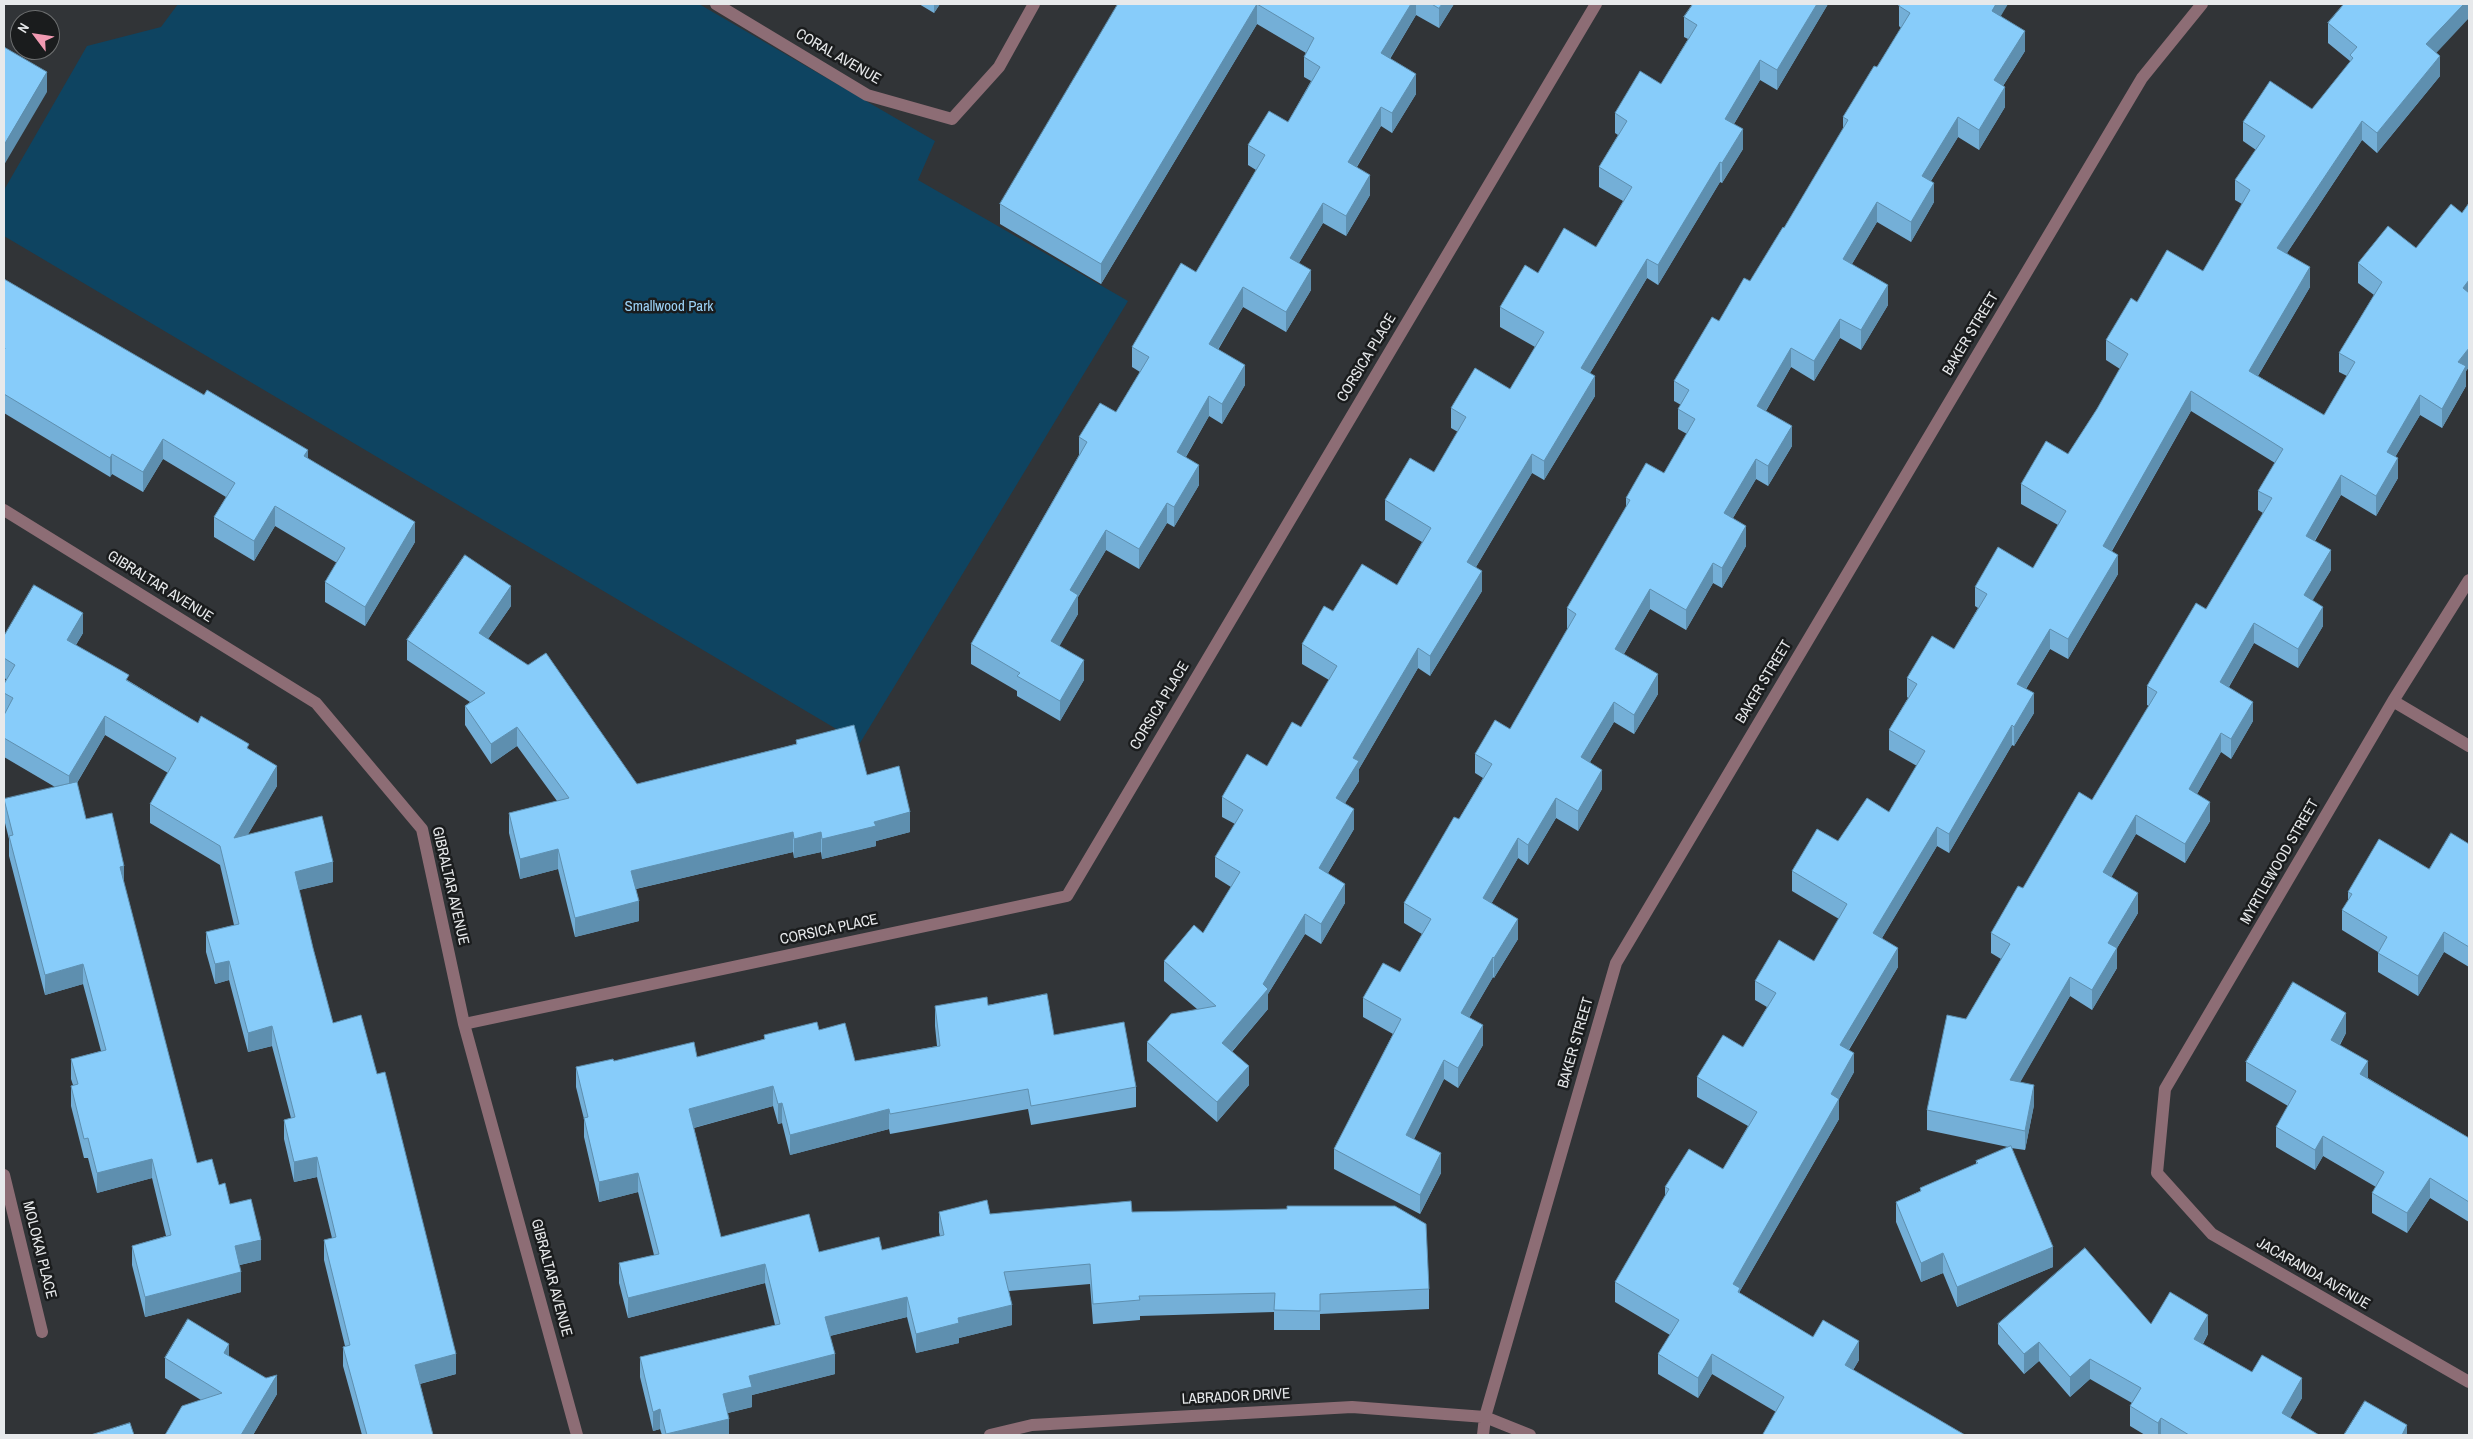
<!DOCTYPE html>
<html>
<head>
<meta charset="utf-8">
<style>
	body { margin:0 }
	#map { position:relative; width:2473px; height:1439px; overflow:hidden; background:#313437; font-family:"Archivo Narrow",sans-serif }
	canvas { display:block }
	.frame { position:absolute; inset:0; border:5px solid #e7e9eb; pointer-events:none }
	.north { position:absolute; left:10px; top:10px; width:50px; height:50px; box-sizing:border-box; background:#1a1c1d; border:1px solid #6c6e6f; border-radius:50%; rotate:301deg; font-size:14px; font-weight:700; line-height:20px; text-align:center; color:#e7e9eb }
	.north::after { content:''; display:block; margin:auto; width:18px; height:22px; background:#f19ab2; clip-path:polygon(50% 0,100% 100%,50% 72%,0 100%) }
</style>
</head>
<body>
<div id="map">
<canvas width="2473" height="1439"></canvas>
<div class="frame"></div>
<div class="north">N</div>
</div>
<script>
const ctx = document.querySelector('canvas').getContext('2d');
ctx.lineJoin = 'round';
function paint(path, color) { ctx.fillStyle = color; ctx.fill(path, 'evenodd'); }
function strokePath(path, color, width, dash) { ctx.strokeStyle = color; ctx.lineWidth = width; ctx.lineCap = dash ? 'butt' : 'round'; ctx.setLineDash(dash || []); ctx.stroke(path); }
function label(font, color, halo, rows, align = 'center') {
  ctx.font = font + ' "Archivo Narrow",sans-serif'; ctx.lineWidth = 5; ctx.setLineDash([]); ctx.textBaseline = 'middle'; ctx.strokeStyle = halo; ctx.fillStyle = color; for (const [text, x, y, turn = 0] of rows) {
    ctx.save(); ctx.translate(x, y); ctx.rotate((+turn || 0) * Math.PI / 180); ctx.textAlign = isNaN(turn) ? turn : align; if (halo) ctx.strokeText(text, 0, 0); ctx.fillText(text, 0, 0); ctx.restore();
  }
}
paint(new Path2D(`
	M178 4H699L935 141 918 180 1128 301 860 743 4 236V190L87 46 161 27Z`), '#0e4461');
strokePath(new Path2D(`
	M716 4 867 95 952 119 999 67 1034 4
	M4 510 316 703 422 829 464 1024 577 1435
	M2469 580 2393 701 2165 1089 2157 1173 2212 1234 2469 1382
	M2393 701 2469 746
	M464 1024 1067 896 1596 4
	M4 1175 42 1332
	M990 1435 1032 1425 1352 1407 1485 1417 1530 1435
	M1483 1435 1485 1417 1616 963 2142 78 2202 4`), '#8d6d75', 12);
paint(new Path2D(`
	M919 4H940L934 13Z
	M1118 4H1454L1439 28 1416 15 1390 59 1416 94 1392 133 1381 126 1357 167 1370 195 1346 236 1323 223 1299 263 1311 290 1286 332 1243 307 1218 350 1245 385 1222 424 1209 416 1186 457 1199 485 1174 527 1167 523 1139 569 1106 550 1078 597V614L1059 646 1084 680 1060 721 1017 696V691L971 664V644L1079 455V437L1116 412 1140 372 1132 367V347L1196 272 1256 170 1248 165V145L1288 122 1311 81 1304 77V57L1306 53 1257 24 1101 284 1000 224V204Z
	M1828 4 1777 90 1760 80 1734 124 1743 149 1722 183 1720 182 1658 285 1647 278 1590 373 1595 396 1544 480 1532 473 1476 567 1482 591 1430 676 1418 668 1359 769V781L1345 803 1354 829 1328 873 1345 903 1321 944 1305 934 1268 994V1009L1232 1052 1249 1085 1217 1122 1147 1061V1042L1197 1009 1164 981V961L1203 933 1231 887 1215 877V857L1235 824 1222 817V797L1267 766 1301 727 1329 680 1302 664V644L1333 611 1397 585 1422 542 1385 520V500L1434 472 1458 432 1451 428V408L1510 389 1535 347 1500 327V307L1538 273 1596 247 1623 201 1599 187V167L1618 135 1615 133V113L1661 84 1688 39 1684 37V17Z
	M1899 6 2001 16 2025 51 2003 86 2005 107 1979 150 1958 137 1931 181 1934 202 1911 242 1877 222 1852 264 1888 305 1861 350 1840 338 1814 381 1791 367 1766 411 1792 446 1768 486 1756 479 1733 518 1746 546 1722 588 1713 583 1686 630 1650 609 1624 654 1658 694 1634 734 1614 722 1590 762 1602 789 1578 831 1556 818 1528 865 1518 858 1491 904 1518 939 1494 978 1493 977 1469 1018 1483 1045 1458 1088 1444 1079 1414 1139 1441 1173 1420 1214 1334 1169V1149L1393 1034 1363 1017V998L1400 972 1422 934 1404 923V903L1459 819 1483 778 1475 773V754L1510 729 1568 628H1567V608L1626 507V498L1664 473 1687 434 1678 429V409L1681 405 1674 401V381L1750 281 1784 228 1843 129V117L1877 67 1901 28 1899 26Z
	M2328 23 2436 53 2440 76 2377 153 2362 140 2287 253 2310 287 2258 376 2324 415 2347 376 2339 372V353L2374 295 2358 283V263L2416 248 2462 213 2469 203V367L2466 371V386L2442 428 2420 415 2395 457 2398 478 2376 516 2341 495 2315 541 2331 570 2312 600 2323 626 2298 668 2254 643 2229 687 2253 721 2231 759 2221 752 2197 794 2210 821 2185 863 2136 834 2111 877 2138 913 2117 948V968L2092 1010 2070 996 2020 1082 2034 1105 2025 1150 2011 1148 2053 1267 1957 1307 1943 1273 1921 1282 1896 1222V1202L1920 1191V1188L1976 1164V1161L2008 1147 1927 1130V1110L1966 1019 2001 959 1991 953V933L2023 888 2092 800 2149 706 2147 705V686L2206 609 2263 513 2258 510V491L2275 463 2191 411 2112 551 2118 574 2068 659 2050 649 2026 689 2034 713 2014 746 2012 745 1949 853 1937 846 1882 938 1898 967 1849 1050 1854 1072 1839 1099V1119L1740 1291V1293L1813 1337 1859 1360 1853 1370 1965 1435H1763V1434L1776 1412 1712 1374 1698 1398 1658 1374V1354L1670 1335 1615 1302V1282L1665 1196V1187L1723 1169 1748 1126 1697 1097V1077L1743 1047 1767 1007 1755 1000V981L1814 961 1839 919 1792 891V871L1838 841 1889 812 1917 766 1889 750V730L1908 698 1907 697V678L1954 649 1978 608 1975 606V587L2033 568 2058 525 2021 504V484L2068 454 2097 409 2120 369 2106 360V340L2137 302 2203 271 2242 204 2235 200V180L2256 150 2243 141V122L2312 109 2350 63V61L2328 43Z
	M4 279 308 459 415 542 365 626 325 602V582L337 563 275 526 254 561 214 537V517L226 497 163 459 143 492 112 474 110 477 4 413Z
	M511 606 488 639 637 784 796 744V740L867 775 910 832 876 841V846L822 859 821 852 794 858 793 852 636 889 639 921 575 937 558 869 520 879 509 833V813L557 801 517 746 491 764 465 725V706L470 702 407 660V640Z
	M83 633 76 645 129 681 198 723 249 750 277 786 248 834 333 882 299 890 313 948 333 1023 456 1374 420 1384 433 1435H362L343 1366V1347L345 1346 324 1260V1240L332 1238 317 1177 294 1182 284 1139V1120L291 1118 272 1046 248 1052 229 980 215 984 206 952V932L234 925 220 865 150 823V804L168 773 105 735 77 783 86 819 124 885 197 1163 219 1185 230 1204 261 1260 240 1265 241 1292 145 1317 132 1265V1246L166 1236 152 1178 97 1193 88 1158H84L71 1106V1086L73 1085 71 1079V1059L101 1051 83 984 45 995 9 856V839L4 819V799L55 787 4 757V715L5 713 4 712V684L6 679 4 678V636Z
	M2469 844V967L2444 952 2418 996 2378 972V952L2342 930V910L2348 901V892L2429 869Z
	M988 1005 1054 1035 1136 1087V1107L1031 1125 1028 1109 890 1134 889 1129 790 1155 782 1123 778 1124 773 1106 694 1128 721 1237 819 1252 882 1250 940 1236 939 1232V1212L990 1214 1132 1212 1429 1289V1309L1320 1314V1330H1274V1312L1140 1316V1320L1093 1324 1090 1284 1009 1291 1012 1325 959 1338V1343L916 1353 907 1317 830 1336 835 1374 752 1395V1407L728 1413 729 1435H662L660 1429 653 1431 640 1377V1357L775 1325 765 1283 628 1318 619 1283V1263L654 1255 638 1192 599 1202 584 1137V1119L576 1087V1067L614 1061 697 1057 764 1039V1035L819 1030 855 1061 937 1046 935 1026V1006Z
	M2346 1033 2340 1045 2368 1078 2469 1138V1222L2430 1198 2407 1233 2372 1213V1193L2376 1187 2323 1156 2315 1170 2276 1147V1127L2288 1106 2246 1081V1062Z
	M1998 1324H2151L2208 1334 2203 1344 2252 1372 2302 1398 2290 1418 2319 1435H2145L2130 1426V1406L2132 1403 2090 1379 2070 1397 2039 1361 2024 1374 1998 1344Z
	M229 1356 277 1394 253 1435H165L201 1400 165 1378V1358Z`), '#74afd7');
paint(new Path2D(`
	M934 4H940L934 13Z
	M1257 4V24L1101 284V264Z
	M1411 4H1416V15L1381 73V53Z
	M1442 4H1454L1439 28V8Z
	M1817 4H1828L1777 90V70Z
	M1996 4H2008L1992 31V11Z
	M2464 4H2469V18L2426 64V44Z
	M2025 31V51L1994 100V80Z
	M2440 56V76L2377 153V133Z
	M1760 60V80L1725 139V119Z
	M47 72V92L4 165V145Z
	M1416 74V94L1392 133V113Z
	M2005 87V107L1979 150V130Z
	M1381 107V126L1348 181V162Z
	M1958 117V137L1922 195V176Z
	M2362 121V140L2277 268V248Z
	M1743 129V149L1722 183V163Z
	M1720 162V182L1658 285V265Z
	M1370 175V195L1346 236V216Z
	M1934 183V202L1911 242V222Z
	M1877 202V222L1843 279V259Z
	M1323 203V223L1290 278V258Z
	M1647 259V278L1581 388V368Z
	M2310 267V287L2249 391V371Z
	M1311 270V290L1286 332V312Z
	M2469 280V300L2463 288Z
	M1888 285V305L1861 350V330Z
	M1243 287V307L1209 364V344Z
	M1840 319V338L1814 381V361Z
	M1791 348V367L1757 426V406Z
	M2469 348V367L2466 371V386L2442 428V409L2458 362Z
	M1245 365V385L1222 424V404Z
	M1595 376V396L1544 480V461Z
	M2191 391V411L2103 566V546Z
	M2420 395V415L2387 471V452Z
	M1209 396V416L1177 472V452Z
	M1792 426V446L1768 486V466Z
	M163 439V459L143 492V472Z
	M308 450V470L304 456Z
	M112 454V474L110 477V458Z
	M1532 454V473L1467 582V562Z
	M2398 458V478L2376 516V496Z
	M1756 459V479L1724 533V513Z
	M1199 465V485L1174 527V507Z
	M2341 475V495L2306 555V536Z
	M1167 503V523L1139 569V549Z
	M275 506V526L254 561V541Z
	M415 522V542L365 626V607Z
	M1746 526V546L1722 588V568Z
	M1106 530V550L1078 597V614L1051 661V641L1070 590Z
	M2331 550V570L2304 615V595Z
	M2118 555V574L2068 659V639Z
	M1713 563V583L1686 630V610Z
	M1482 571V591L1430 676V656Z
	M511 586V606L479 652V633Z
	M1650 589V609L1615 669V649Z
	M2323 607V626L2298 668V649Z
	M83 613V633L67 659V640Z
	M2254 623V643L2220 702V682Z
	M2050 629V649L2017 703V684Z
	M1418 648V668L1359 769V781L1336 818V798L1353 758Z
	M1084 660V680L1060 721V701Z
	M1658 674V694L1634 734V715Z
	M2034 693V713L2014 746V727Z
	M1614 702V722L1581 777V757Z
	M2253 702V721L2231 759V739Z
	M105 716V735L69 796V776Z
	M2012 725V745L1949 853V834Z
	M517 727V746L491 764V744Z
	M2221 733V752L2189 808V789Z
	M277 766V786L234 858V838Z
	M1602 770V789L1578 831V811Z
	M1556 798V818L1528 865V845Z
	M2210 802V821L2185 863V844Z
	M1354 809V829L1319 888V868Z
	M910 812V832L876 841V846L822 859V839L874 822Z
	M2136 815V834L2103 892V872Z
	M1937 827V846L1873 953V933Z
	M793 832V852L631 890V871Z
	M821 832V852L794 858V839Z
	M1518 838V858L1483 918V898Z
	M558 849V869L520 879V859Z
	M333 862V882L295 891V872Z
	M124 866V885L120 867Z
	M1345 884V903L1321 944V924Z
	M2138 893V913L2108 963V943Z
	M639 901V921L575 937V918Z
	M1305 914V934L1268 994V1009L1222 1063V1043L1263 984Z
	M1518 919V939L1494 978V958Z
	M2444 932V952L2418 996V976Z
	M1898 948V967L1840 1064V1045Z
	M2117 948V968L2092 1010V990Z
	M1493 957V977L1461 1032V1013Z
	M229 961V980L215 984V964Z
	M83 964V984L45 995V975Z
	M2070 977V996L2010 1100V1080Z
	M2346 1013V1033L2331 1059V1040Z
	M1483 1025V1045L1458 1088V1068Z
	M272 1026V1046L248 1052V1033Z
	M1854 1053V1072L1831 1113V1094Z
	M1444 1060V1079L1406 1155V1135Z
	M2368 1061V1081L2360 1074Z
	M1249 1066V1085L1217 1122V1102Z
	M2034 1085V1105L2025 1150V1131Z
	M773 1086V1106L689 1129V1109Z
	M1839 1099V1119L1740 1291V1308L1733 1284Z
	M782 1103V1123L778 1124V1104Z
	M889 1109V1129L790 1155V1135Z
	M2323 1136V1156L2315 1170V1150Z
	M1441 1153V1173L1420 1214V1195Z
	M317 1157V1177L294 1182V1162Z
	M152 1159V1178L97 1193V1173Z
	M638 1173V1192L599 1202V1182Z
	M2430 1178V1198L2407 1233V1213Z
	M261 1240V1260L235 1266V1246Z
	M2053 1247V1267L1957 1307V1287Z
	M1943 1253V1273L1921 1282V1263Z
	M765 1264V1283L628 1318V1298Z
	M241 1272V1292L145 1317V1297Z
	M907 1297V1317L825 1337V1317Z
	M1012 1305V1325L959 1338V1343L916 1353V1334L958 1318Z
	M2208 1315V1334L2194 1359V1339Z
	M1859 1341V1360L1845 1384V1365Z
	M2039 1342V1361L2024 1374V1354Z
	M229 1344V1364L224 1353Z
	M456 1354V1374L415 1385V1365Z
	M835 1354V1374L752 1395V1407L723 1414V1394L749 1376Z
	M1712 1354V1374L1698 1398V1378Z
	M2090 1359V1379L2070 1397V1377Z
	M277 1375V1394L253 1435H241Z
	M2302 1378V1398L2282 1433V1413Z
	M660 1409V1429L653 1431V1412Z
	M2161 1418V1435H2158V1423Z
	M729 1419V1435H666V1434Z
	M2407 1425V1435H2402Z`), '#5e8faf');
const building = new Path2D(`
	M1118 4H1411L1381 53 1416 74 1392 113 1381 107 1348 162 1370 175 1346 216 1323 203 1290 258 1311 270 1286 312 1243 287 1209 344 1245 365 1222 404 1209 396 1177 452 1199 465 1174 507 1167 503 1139 549 1106 530 1070 590 1078 595 1051 641 1084 660 1060 701 1017 676 1020 673 971 644 1087 442 1079 437 1100 403 1116 412 1149 357 1132 347 1181 263 1196 272 1265 155 1248 145 1269 111 1288 122 1320 67 1304 57 1314 38 1257 4 1101 264 1000 204Z
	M1432 4H1442L1439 8Z
	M1693 4H1817L1777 70 1760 60 1725 119 1743 129 1722 163 1720 162 1658 265 1647 259 1581 368 1595 376 1544 461 1532 454 1467 562 1482 571 1430 656 1418 648 1353 758 1359 761 1336 798 1354 809 1319 868 1345 884 1321 924 1305 914 1263 984 1268 989 1222 1043 1249 1066 1217 1102 1147 1042 1171 1014 1216 1006 1164 961 1194 925 1203 933 1240 872 1215 857 1243 810 1222 797 1247 754 1267 766 1292 722 1301 727 1337 666 1302 644 1324 606 1333 611 1362 564 1397 585 1431 528 1385 500 1410 458 1434 472 1466 417 1451 408 1475 368 1510 389 1544 332 1500 307 1525 265 1538 273 1564 228 1596 247 1632 187 1599 167 1627 121 1615 113 1640 71 1661 84 1697 25 1684 17Z
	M1900 4H1996L1992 11 2025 31 1994 80 2005 87 1979 130 1958 117 1922 176 1934 183 1911 222 1877 202 1843 259 1888 285 1861 330 1840 319 1814 361 1791 348 1757 406 1792 426 1768 466 1756 459 1724 513 1746 526 1722 568 1713 563 1686 610 1650 589 1615 649 1658 674 1634 715 1614 702 1581 757 1602 770 1578 811 1556 798 1528 845 1518 838 1483 898 1518 919 1494 958 1493 957 1461 1013 1483 1025 1458 1068 1444 1060 1406 1135 1441 1153 1420 1195 1334 1149 1401 1019 1363 998 1383 963 1400 972 1431 919 1404 903 1454 817 1459 819 1492 764 1475 754 1495 720 1510 729 1576 614 1567 608 1630 500 1626 498 1646 463 1664 473 1695 419 1678 409 1689 390 1674 381 1712 317 1719 321 1744 278 1750 281 1783 227 1784 228 1848 120 1843 117 1874 66 1877 67 1910 13 1899 6Z
	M2344 4H2464L2426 44 2440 56 2377 133 2362 121 2277 248 2310 267 2249 371 2324 415 2355 362 2339 353 2382 282 2358 263 2388 226 2416 248 2451 204 2462 213 2469 203V280L2463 288 2469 293V348L2458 362 2466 366 2442 409 2420 395 2387 452 2398 458 2376 496 2341 475 2306 536 2331 550 2304 595 2323 607 2298 649 2254 623 2220 682 2253 702 2231 739 2221 733 2189 789 2210 802 2185 844 2136 815 2103 872 2138 893 2108 943 2117 948 2092 990 2070 977 2010 1080 2034 1085 2025 1131 1927 1110 1947 1015 1966 1019 2010 944 1991 933 2018 886 2023 888 2079 792 2092 800 2157 692 2147 686 2196 603 2206 609 2272 498 2258 491 2283 449 2191 391 2103 546 2118 555 2068 639 2050 629 2017 684 2034 693 2014 727 2012 725 1949 834 1937 827 1873 933 1898 948 1840 1045 1854 1053 1831 1094 1839 1099 1733 1284 1740 1288 1738 1292 1813 1337 1823 1320 1859 1341 1845 1365 1965 1435H1766L1763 1434 1784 1397 1712 1354 1698 1378 1658 1354 1679 1320 1615 1282 1669 1189 1665 1187 1689 1149 1723 1169 1757 1112 1697 1077 1723 1035 1743 1047 1776 993 1755 981 1779 940 1814 961 1847 904 1792 871 1817 829 1838 841 1867 798 1889 812 1925 751 1889 730 1917 684 1907 678 1932 636 1954 649 1987 594 1975 587 1998 547 2033 568 2066 511 2021 484 2046 441 2068 454 2097 409 2128 354 2106 340 2131 298 2137 302 2167 250 2203 271 2250 190 2235 180 2265 136 2243 122 2270 81 2312 109 2353 58 2350 55 2357 47 2328 23Z
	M4 47 47 72 4 145Z
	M4 279 204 395 207 390 308 450 304 456 415 522 365 607 325 582 345 548 275 506 254 541 214 517 235 483 163 439 143 472 112 454 110 458 4 394V351L5 348 4 347Z
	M465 555 511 586 479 633 528 665 546 653 637 784 797 744 796 740 854 725 867 775 899 766 910 812 874 822 876 826 822 839 821 832 794 839 793 832 631 871 639 901 575 918 558 849 520 859 509 813 569 798 517 727 491 744 465 706 485 693 407 640Z
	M34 585 83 613 67 640 129 675 126 680 198 723 201 716 249 744 247 748 277 766 234 838 322 816 333 862 295 872 313 948 333 1023 361 1015 377 1074 385 1072 456 1354 415 1365 433 1435H367L343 1347 350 1345 324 1240 336 1237 317 1157 294 1162 284 1120 295 1117 272 1026 248 1033 229 961 215 964 206 932 239 924 220 846 150 804 176 758 105 716 69 776 4 738V715L13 698 4 693V684L15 665 4 658V636Z
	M77 782 86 819 112 813 124 866 120 867 197 1163 212 1159 219 1185 225 1183 230 1204 251 1199 261 1240 235 1246 241 1272 145 1297 132 1246 171 1235 152 1159 97 1173 88 1138 84 1139 71 1086 78 1084 71 1059 106 1050 83 964 45 975 9 836 13 835 4 799Z
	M2451 833 2469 844V947L2444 932 2418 976 2378 953 2387 937 2342 910 2352 894 2348 892 2379 839 2429 869Z
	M2293 982 2346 1013 2331 1040 2368 1061 2360 1074 2469 1138V1202L2430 1178 2407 1213 2372 1193 2384 1172 2323 1136 2315 1150 2276 1127 2296 1091 2246 1062Z
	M1047 994 1054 1035 1124 1022 1136 1087 1031 1106 1028 1089 890 1114 889 1109 790 1135 782 1103 778 1104 773 1086 689 1109 721 1237 809 1214 819 1252 879 1237 882 1250 944 1235 939 1212 987 1200 990 1214 1131 1201 1132 1212 1287 1209V1206H1395L1426 1224 1429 1289 1320 1294V1311L1274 1310 1275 1293 1139 1296 1140 1300 1093 1304 1090 1264 1004 1272 1012 1305 958 1318 959 1323 916 1334 907 1297 825 1317 835 1354 749 1376 752 1387 723 1394 729 1419 666 1434 660 1409 653 1412 640 1357 780 1324 765 1264 628 1298 619 1263 659 1254 638 1173 599 1182 584 1118 588 1117 576 1067 613 1059 614 1061 694 1042 697 1057 765 1039 764 1035 817 1022 819 1030 845 1023 855 1061 940 1046 935 1006 987 997 988 1005Z
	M2011 1146 2053 1247 1957 1287 1943 1253 1921 1263 1896 1202 1921 1191 1920 1188 1978 1163 1976 1161Z
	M2085 1248 2151 1324 2170 1292 2208 1315 2194 1339 2252 1372 2262 1355 2302 1378 2282 1413 2319 1435H2189L2161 1418 2158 1423 2130 1406 2141 1388 2090 1359 2070 1377 2039 1342 2024 1354 1998 1324Z
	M188 1319 229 1344 224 1353 266 1378 277 1375 241 1435H165L182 1406 222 1393 165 1358Z
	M2365 1401 2407 1425 2402 1435H2344Z
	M130 1423 134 1435H91Z`);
paint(building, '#87ccfa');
strokePath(building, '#5e8faf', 1);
label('15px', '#e7e9eb', '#1a1c1d', [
	["CORAL AVENUE",838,57,30],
	["BAKER STREET",1971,334,-59],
	["CORSICA PLACE",1367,358,-59],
	["GIBRALTAR AVENUE",160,587,32],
	["BAKER STREET",1764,682,-59],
	["CORSICA PLACE",1160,706,-59],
	["MYRTLEWOOD STREET",2280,862,-60],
	["GIBRALTAR AVENUE",450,886,77],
	["CORSICA PLACE",829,930,-12],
	["BAKER STREET",1576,1043,-74],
	["MOLOKAI PLACE",39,1250,76],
	["JACARANDA AVENUE",2313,1274,30],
	["GIBRALTAR AVENUE",551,1278,75],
	["LABRADOR DRIVE",1236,1397,-3]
]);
label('15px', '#9cd2f6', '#1a1c1d', [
	["Smallwood Park",669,307]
]);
</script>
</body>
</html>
